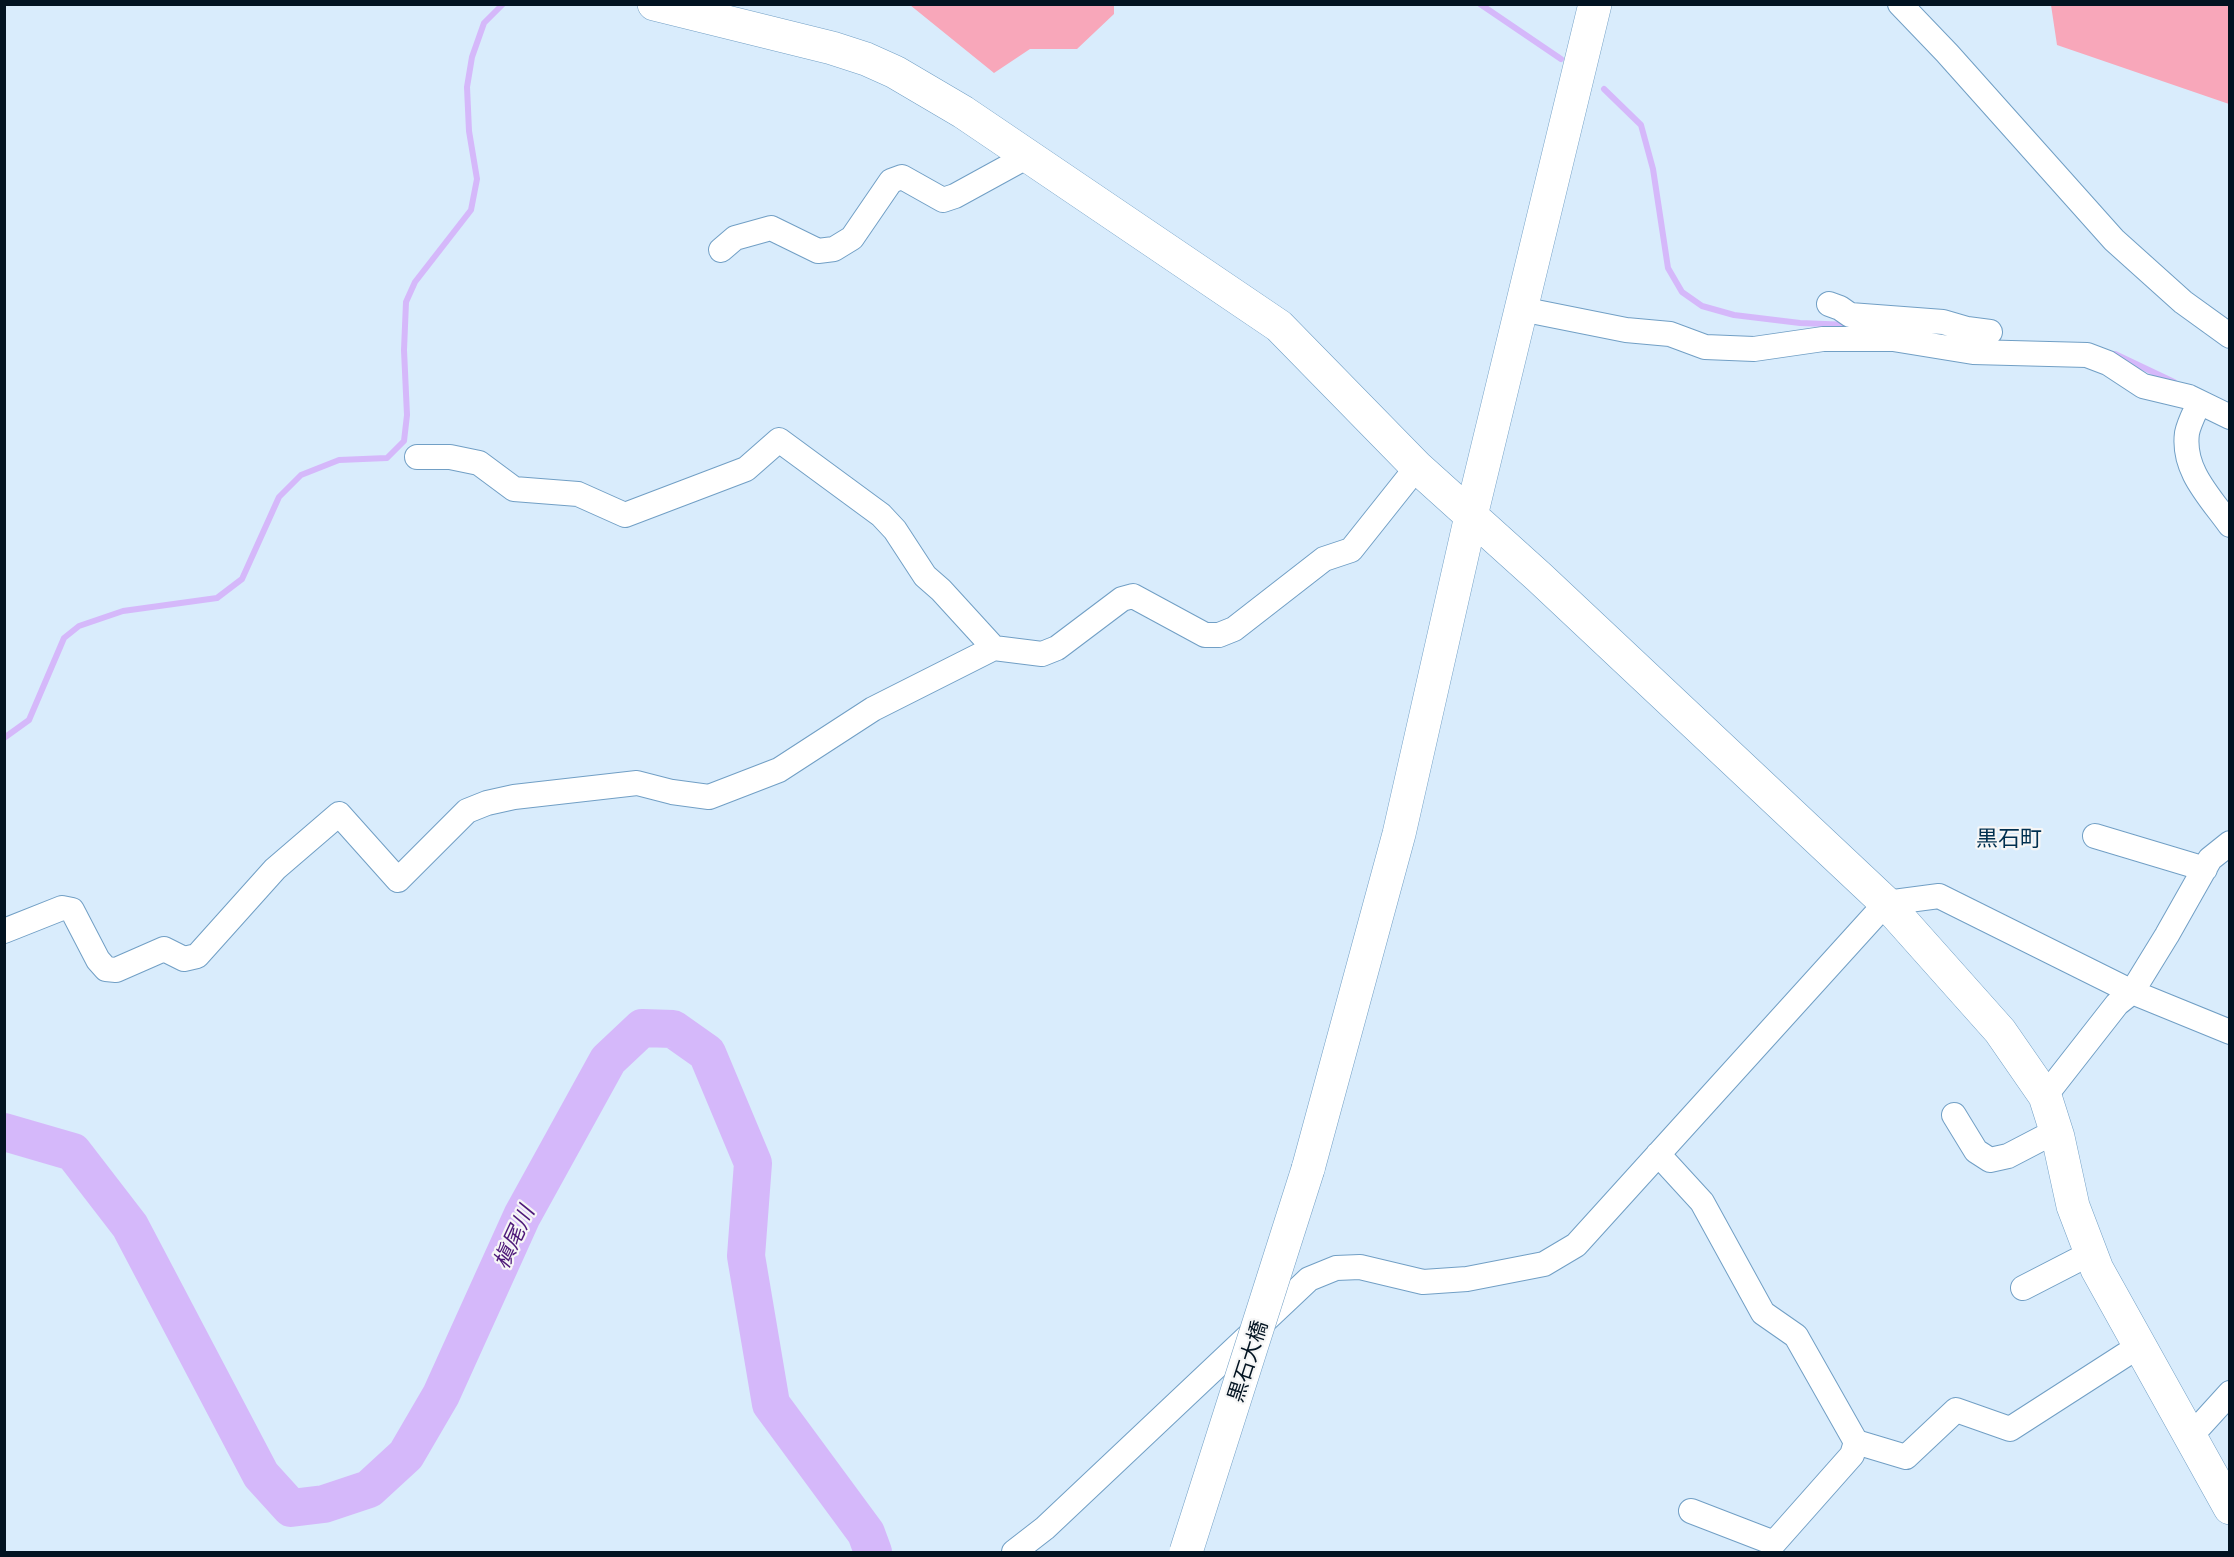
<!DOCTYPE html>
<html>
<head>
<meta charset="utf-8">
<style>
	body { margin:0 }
	#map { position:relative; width:2234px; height:1557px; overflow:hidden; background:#d9ecfc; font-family:Georgia,serif }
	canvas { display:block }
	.frame { position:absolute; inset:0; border:6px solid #021321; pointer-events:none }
</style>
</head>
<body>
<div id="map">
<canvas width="2234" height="1557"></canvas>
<div class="frame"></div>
</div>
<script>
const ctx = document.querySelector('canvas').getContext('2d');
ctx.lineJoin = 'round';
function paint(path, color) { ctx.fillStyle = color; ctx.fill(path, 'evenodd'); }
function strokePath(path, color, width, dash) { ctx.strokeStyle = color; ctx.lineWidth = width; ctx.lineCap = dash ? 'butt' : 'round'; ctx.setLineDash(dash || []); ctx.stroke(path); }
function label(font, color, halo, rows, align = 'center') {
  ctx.font = font + ' Georgia,"Noto Sans JP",serif'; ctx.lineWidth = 4.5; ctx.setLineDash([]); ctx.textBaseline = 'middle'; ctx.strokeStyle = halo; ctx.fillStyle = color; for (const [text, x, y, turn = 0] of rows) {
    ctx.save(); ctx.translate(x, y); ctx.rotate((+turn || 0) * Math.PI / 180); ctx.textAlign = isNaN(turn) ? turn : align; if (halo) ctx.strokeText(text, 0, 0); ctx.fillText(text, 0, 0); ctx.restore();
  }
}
paint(new Path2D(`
	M910 5 1114 4V14L1077 49H1030L994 73Z
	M2051 5H2229V104L2057 45Z`), '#f8a7ba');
strokePath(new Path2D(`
	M1480 4 1561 59
	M1604 89 1641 125 1653 169 1668 268 1682 292 1702 306 1734 315 1800 323 1850 325
	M2115 354 2174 382
	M4 738 29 720 64 638 79 626 123 611 217 598 242 579 279 497 301 475 339 460 387 458 404 441 407 415 404 350 406 302 415 282 471 210 477 179 469 131 467 87 472 57 484 23 503 4`), '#d5b8fa', 6);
strokePath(new Path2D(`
	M4 1132 73 1152 130 1226 261 1475 291 1508 324 1504 369 1489 406 1455 441 1395 522 1216 608 1060 642 1028 673 1029 707 1053 753 1163 746 1256 771 1404 866 1533 873 1552`), '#d5b8fa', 38);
const street = new Path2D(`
	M1900 4 1947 53 2114 240 2183 302 2230 336
	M721 250 735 238 771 228 818 251 834 249 852 238 891 181 902 177 943 200 955 196 1028 156
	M1829 304 1840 308 1850 315 1943 322 1967 329 1990 332
	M1521 309 1626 330 1670 334 1705 347 1754 349 1823 339H1893L1973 352 2087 355 2108 363 2143 386 2189 397 2230 417
	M2199 403C2195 412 2189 423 2187 433 2182 470 2210 497 2230 525
	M417 457H450L479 463 514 489 578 494 625 515 746 469 779 440 881 515 895 530 925 576 941 590 994 648
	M2095 836 2205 869
	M4 931 62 908 72 910 98 960 106 969 116 970 164 949 184 959 197 956 275 869 339 814 398 880 467 811 487 803 514 797 637 783 672 792 709 797 779 770 873 709 994 648 1042 654 1057 648 1122 599 1133 596 1205 635H1219L1234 629 1324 559 1351 550 1417 467
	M2045 1096 2117 1004 2132 992 2167 935 2210 859 2230 843
	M1954 1115 1976 1151 1990 1160 2008 1156 2056 1131
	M1658 1154 1702 1202 1763 1313 1796 1336 1856 1442 1852 1455 1774 1543 1691 1511
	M2023 1288 2091 1253
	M2190 1437 2230 1393
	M1856 1442 1906 1457 1956 1410 2010 1429 2139 1346
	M1014 1552 1045 1528 1309 1279 1336 1268 1360 1267 1423 1282 1467 1279 1544 1264 1576 1245 1886 903 1939 896 2132 992 2230 1032`);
const secondary = new Path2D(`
	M654 4 832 48 866 59 895 72 963 112 1279 326 1417 467 1539 577 1886 903 2000 1031 2045 1096 2058 1137 2073 1206 2097 1269 2230 1508
	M1308 1169 1399 834 1471 516 1595 4`);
strokePath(street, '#719fc5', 26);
strokePath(secondary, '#719fc5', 34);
strokePath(street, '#fff', 24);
strokePath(secondary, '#fff', 33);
const secondaryBridge = new Path2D(`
	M1186 1552 1308 1169`);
strokePath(secondaryBridge, '#719fc5', 34, []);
strokePath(secondaryBridge, '#fff', 33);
label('21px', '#021321', '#f6f6f6', [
	["黒石大橋",1247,1361,-72]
]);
label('22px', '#003050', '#f6f6f6', [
	["黒石町",2009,838]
]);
label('italic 22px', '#4d1878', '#f6f6f6', [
	["槇尾川",513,1237,-65]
]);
</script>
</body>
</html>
